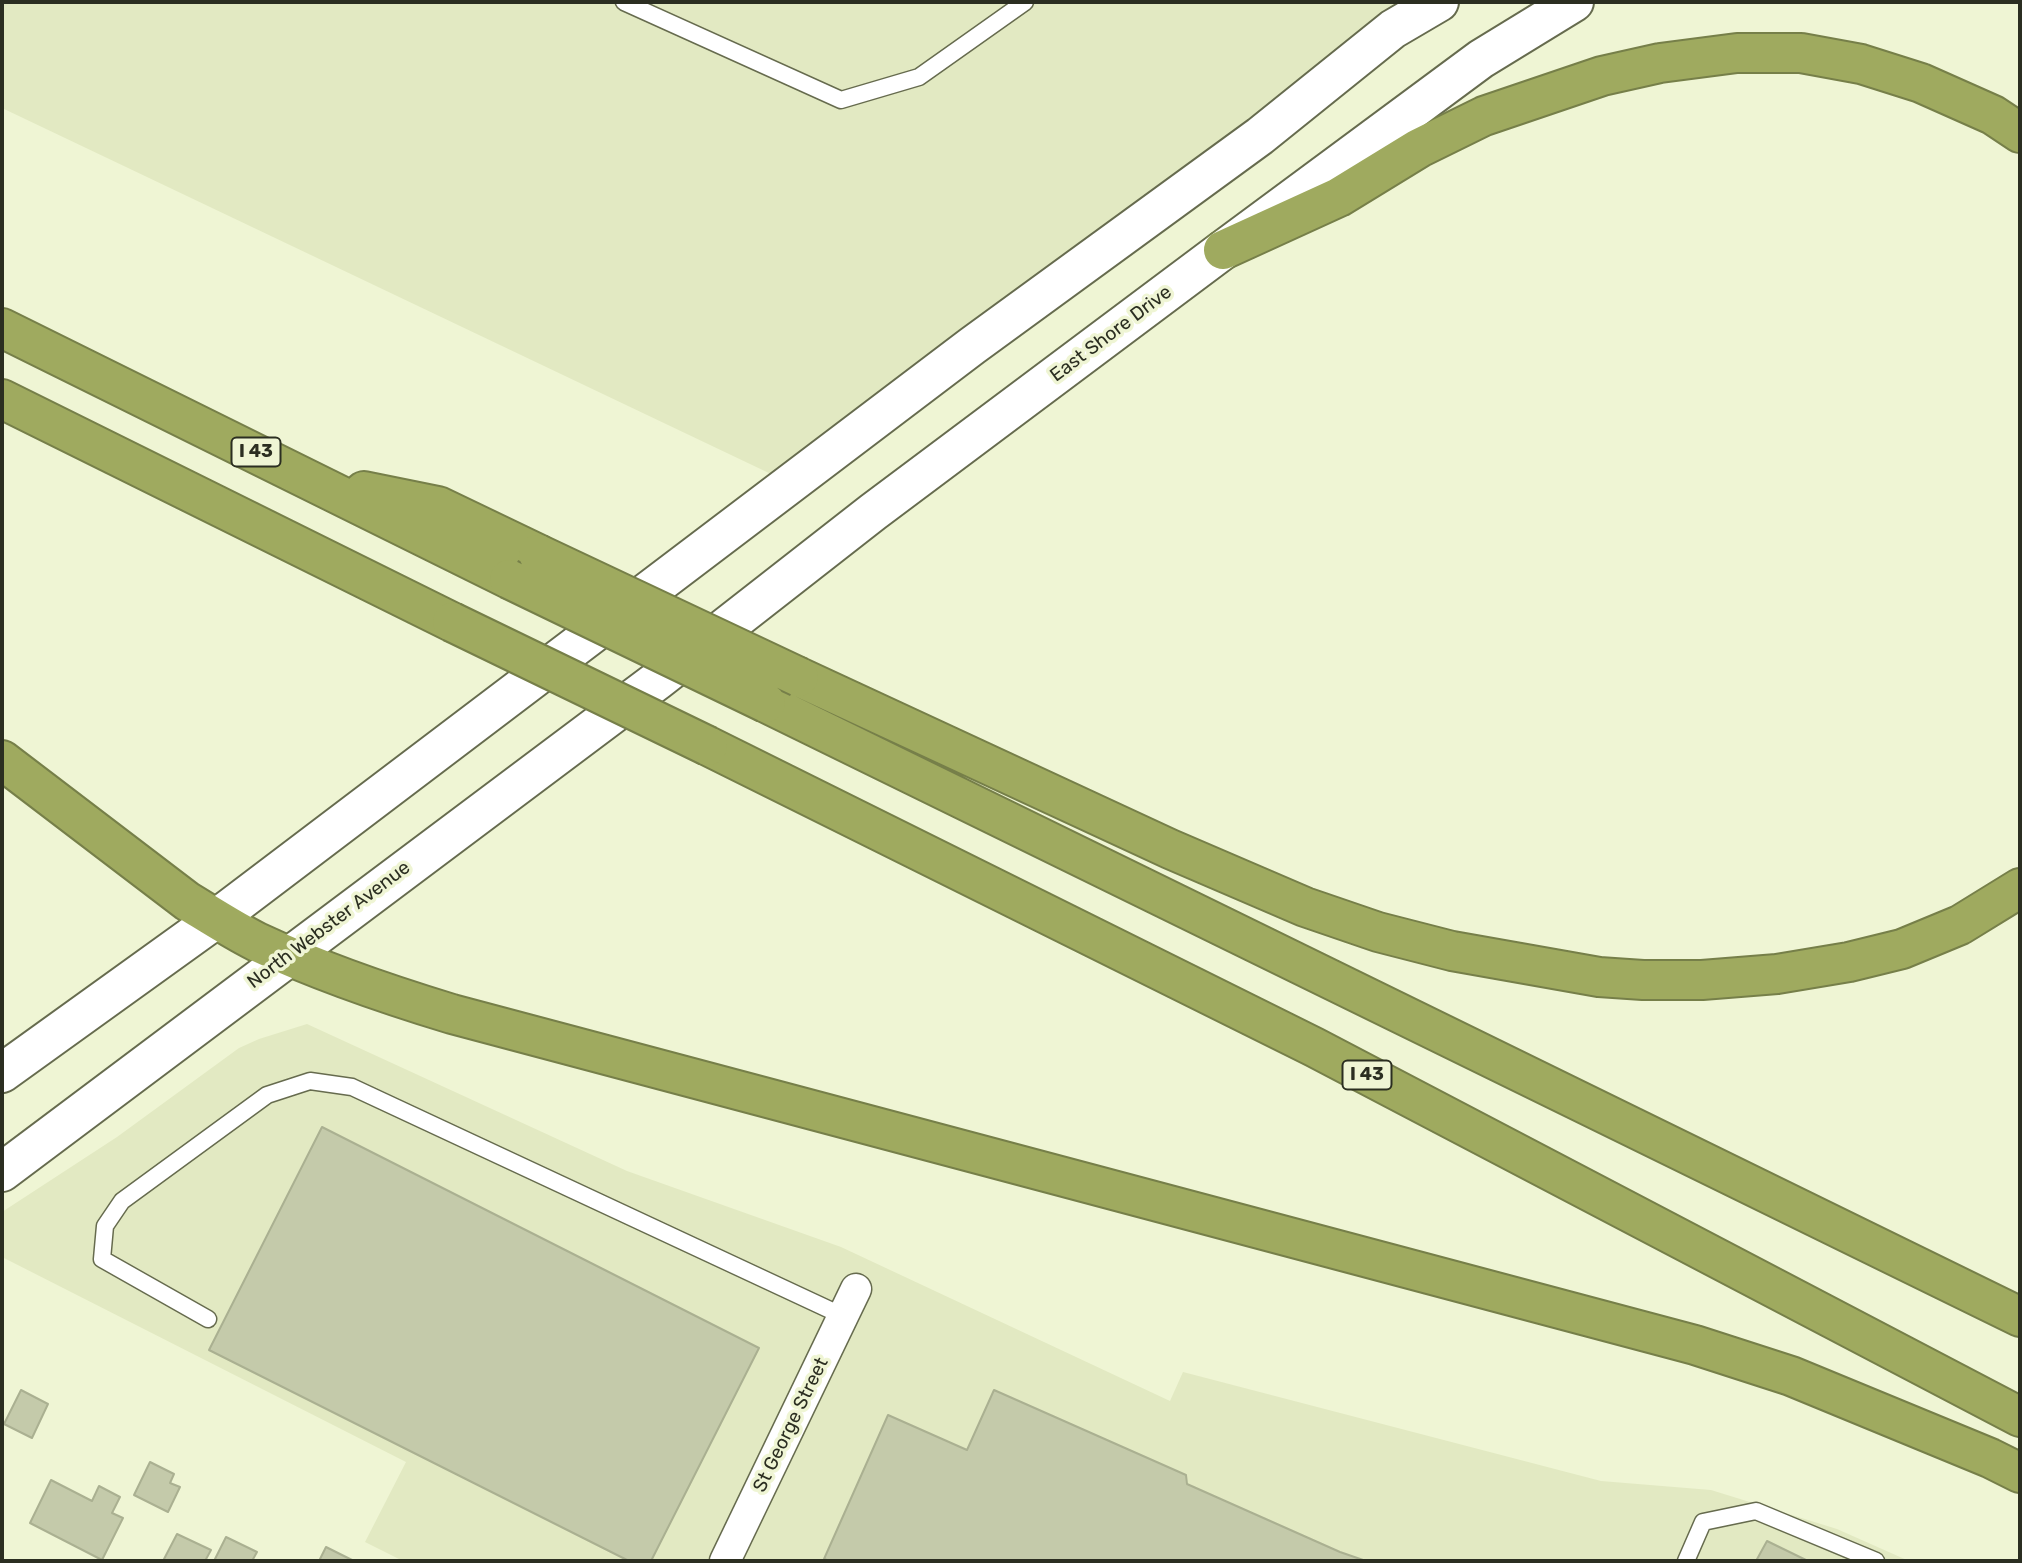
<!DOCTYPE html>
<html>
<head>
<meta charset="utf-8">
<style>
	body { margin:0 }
	#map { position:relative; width:2022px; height:1563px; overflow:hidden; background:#eff5d4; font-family:Rubik,sans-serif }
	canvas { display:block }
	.frame { position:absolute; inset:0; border:4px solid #2b2e21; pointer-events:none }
</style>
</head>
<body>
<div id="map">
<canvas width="2022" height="1563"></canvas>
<div class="frame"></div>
</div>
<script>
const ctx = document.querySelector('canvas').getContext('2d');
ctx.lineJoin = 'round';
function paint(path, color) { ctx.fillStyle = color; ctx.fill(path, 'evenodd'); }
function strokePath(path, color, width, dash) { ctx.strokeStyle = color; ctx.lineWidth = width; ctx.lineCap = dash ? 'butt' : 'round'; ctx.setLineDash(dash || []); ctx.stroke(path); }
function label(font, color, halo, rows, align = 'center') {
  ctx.font = font + ' Rubik,sans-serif'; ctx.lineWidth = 7; ctx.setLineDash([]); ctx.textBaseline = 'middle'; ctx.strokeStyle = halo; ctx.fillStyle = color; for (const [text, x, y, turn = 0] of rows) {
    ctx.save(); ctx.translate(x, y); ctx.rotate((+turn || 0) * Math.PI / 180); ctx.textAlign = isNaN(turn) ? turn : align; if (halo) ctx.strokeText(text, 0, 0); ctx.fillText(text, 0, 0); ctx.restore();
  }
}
paint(new Path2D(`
	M2 2H1406L771 474 2 108Z
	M307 1024 627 1171 841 1247 1170 1401 1183 1372 1601 1481 1711 1490 1837 1529 1909 1561H403L365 1542 406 1462 2 1257V1212L117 1137 239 1048 259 1039Z`), '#e2e9c2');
const building = new Path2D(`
	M322 1127 759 1348 651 1561H629L209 1350Z
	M21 1390 48 1404 32 1438 4 1424Z
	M994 1390 1186 1475 1187 1484 1340 1552 1366 1561H830L824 1559 888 1415 967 1450Z
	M150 1462 174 1474 170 1483 180 1487 168 1512 134 1495Z
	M51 1480 92 1501 99 1486 120 1497 112 1513 123 1518 102 1560 30 1523Z
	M177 1534 211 1550 205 1561H163Z
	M226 1537 257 1552 252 1561H214Z
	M1767 1541 1808 1561H1756Z
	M326 1547 354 1561H319Z`);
paint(building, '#c4caaa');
strokePath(building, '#aab091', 2);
const lane = new Path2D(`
	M624 2 841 100 919 77 1025 2
	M208 1319 102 1259 105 1226 122 1201 267 1095 310 1081 352 1087 843 1316
	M1686 1561 1703 1522 1756 1511 1876 1561`);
const street = new Path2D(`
	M725 1561 856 1289`);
const secondary = new Path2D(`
	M2 1073 216 919 972 346 1260 136 1393 29 1439 2
	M2 1172 658 680 873 512 1223 250 1481 59 1574 2`);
const highway = new Path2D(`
	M1223 250 1339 197 1419 148 1484 116 1602 76 1660 63 1737 53H1801L1861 64 1921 83 1993 115 2020 133
	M2 328 509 579
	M2 399 452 622
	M364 491 438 506 538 554
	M799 677 1170 849 1305 907 1378 932 1452 951 1599 977 1643 980H1702L1777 974 1849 962 1902 949 1960 925 2020 888
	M766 703 2020 1317
	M708 746 1314 1047 2020 1417
	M2 760 187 901C210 915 233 930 257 942 319 971 386 994 452 1014L1695 1345 1791 1376 1990 1458 2020 1473`);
strokePath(lane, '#666b4e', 19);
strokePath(street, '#666b4e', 33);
strokePath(secondary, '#666b4e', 42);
strokePath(highway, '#767f49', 42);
strokePath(lane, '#fff', 16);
strokePath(street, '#fff', 30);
strokePath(secondary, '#fff', 38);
strokePath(highway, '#9faa5f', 38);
const highwayBridge = new Path2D(`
	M538 554 799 677
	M509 579 766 703
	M452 622 708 746`);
strokePath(highwayBridge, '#767f49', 42, []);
strokePath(highwayBridge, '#9faa5f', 38);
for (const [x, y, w] of [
	[256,452,49],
	[1367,1075,49]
]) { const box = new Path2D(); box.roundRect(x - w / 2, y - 14.5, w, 29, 5); ctx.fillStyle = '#eff5d4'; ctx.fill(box); strokePath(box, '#2b2e21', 2); }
label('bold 18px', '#2b2e21', null, [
	["I 43",256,452],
	["I 43",1367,1075]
]);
label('19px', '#2b2e21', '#eff5d4', [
	["East Shore Drive",1111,334,-37],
	["North Webster Avenue",329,925,-37],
	["St George Street",791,1425,-64]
]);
</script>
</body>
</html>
